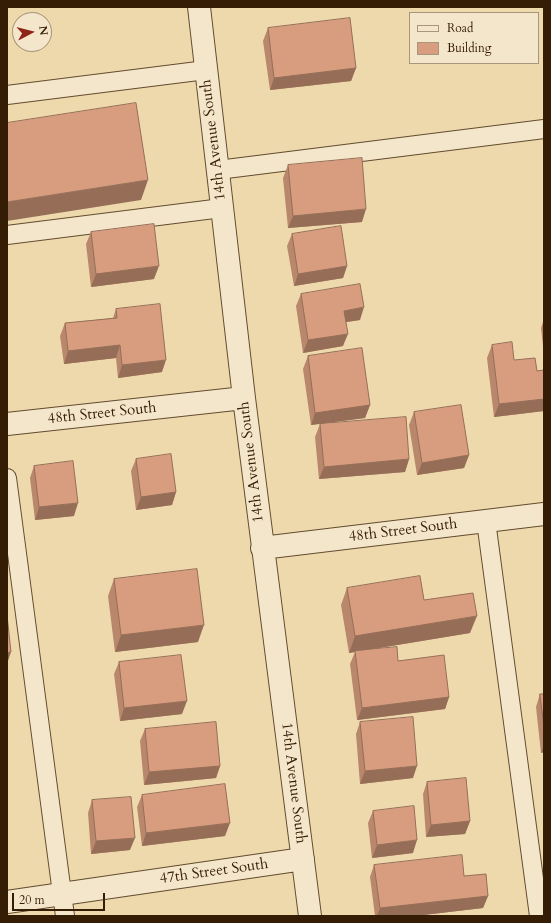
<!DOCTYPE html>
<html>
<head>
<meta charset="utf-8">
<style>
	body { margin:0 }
	#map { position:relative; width:551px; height:923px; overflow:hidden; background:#eed9ad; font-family:Cardo,serif }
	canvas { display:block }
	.frame { position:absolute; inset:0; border:8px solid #351c05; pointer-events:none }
	.legend { position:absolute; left:409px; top:12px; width:130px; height:52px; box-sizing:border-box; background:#f4e6ca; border:1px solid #a8957b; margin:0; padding:5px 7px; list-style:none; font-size:12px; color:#351c05 }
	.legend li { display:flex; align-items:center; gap:8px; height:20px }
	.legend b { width:20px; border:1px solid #a8957b }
	.north { position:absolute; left:12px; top:12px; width:40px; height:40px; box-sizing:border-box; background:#f4e6ca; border:1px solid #a8957b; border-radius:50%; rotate:83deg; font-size:11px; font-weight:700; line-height:16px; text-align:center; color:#351c05 }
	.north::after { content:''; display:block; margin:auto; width:14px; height:18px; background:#8f2418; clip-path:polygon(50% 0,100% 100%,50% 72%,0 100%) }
	.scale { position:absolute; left:12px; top:893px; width:93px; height:18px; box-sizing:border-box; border:2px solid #351c05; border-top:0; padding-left:5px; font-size:12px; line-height:14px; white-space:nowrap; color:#351c05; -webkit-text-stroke:3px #f4e6ca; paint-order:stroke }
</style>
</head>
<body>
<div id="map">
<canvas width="551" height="923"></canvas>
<div class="frame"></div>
<ul class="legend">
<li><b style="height:5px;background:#f4e6ca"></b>Road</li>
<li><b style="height:11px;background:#d79d7e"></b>Building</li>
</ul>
<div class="north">N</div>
<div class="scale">20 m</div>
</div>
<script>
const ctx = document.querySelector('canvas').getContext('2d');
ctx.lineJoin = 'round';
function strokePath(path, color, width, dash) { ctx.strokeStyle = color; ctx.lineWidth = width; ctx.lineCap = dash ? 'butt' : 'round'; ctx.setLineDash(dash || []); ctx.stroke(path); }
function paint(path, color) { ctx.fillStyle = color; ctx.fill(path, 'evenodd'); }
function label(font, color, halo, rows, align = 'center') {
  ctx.font = font + ' Cardo,serif'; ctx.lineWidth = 4; ctx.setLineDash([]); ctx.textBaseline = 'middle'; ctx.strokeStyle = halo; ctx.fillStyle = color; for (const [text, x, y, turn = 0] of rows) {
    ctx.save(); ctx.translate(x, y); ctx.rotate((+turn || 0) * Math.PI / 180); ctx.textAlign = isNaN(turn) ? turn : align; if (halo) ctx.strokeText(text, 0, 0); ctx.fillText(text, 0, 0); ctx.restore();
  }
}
const lane = new Path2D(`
	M7 95 206 70
	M218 170 544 129
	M7 235 222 208
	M7 478 65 916
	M486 521 539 916`);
const street = new Path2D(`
	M199 7 244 398 310 916
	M7 424 244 398
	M262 548 544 514
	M7 902 303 859`);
strokePath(lane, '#634b2f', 20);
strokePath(street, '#634b2f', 24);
strokePath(lane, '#f4e6ca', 18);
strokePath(street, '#f4e6ca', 22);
paint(new Path2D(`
	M268 28 356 68 351 81 270 90 263 41Z
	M288 165 362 222 288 228 283 178Z
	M91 232 154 279 91 287 86 244Z
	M292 234 347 266 343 278 294 286 287 246Z
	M301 294 360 320 346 322 343 346 303 353 296 306Z
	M116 309 162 372 118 378 116 358 64 364 60 336 65 323 113 318Z
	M544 319V355L541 328Z
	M492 345 514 360 537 371 544 370V411L494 417 487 358Z
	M308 356 370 405 365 418 311 425 303 369Z
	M414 412 469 455 464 468 417 475 409 425Z
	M320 424 409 459 405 472 319 479 315 437Z
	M136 459 176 492 172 505 136 510 131 471Z
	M34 466 74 516 35 520 30 478Z
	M114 579 198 642 115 652 108 596Z
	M347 588 424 600 470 633 366 650 398 661 449 697 445 709 357 720 350 664 355 652 349 653 341 605Z
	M119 662 182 714 120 721 114 674Z
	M540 694H544V752L541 753 536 707Z
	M360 722 413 778 360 784 356 734Z
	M145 729 220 766 216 778 144 785 140 741Z
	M427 782 470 821 465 834 426 837 423 794Z
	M142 795 225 836 142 846 137 807Z
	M92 800 130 850 91 854 88 813Z
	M373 811 413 853 372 858 368 823Z
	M374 865 464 876 488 896 483 908 415 916H375L370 877Z`), '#b9876c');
paint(new Path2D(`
	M356 68 351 81 270 90 274 78Z
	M148 180 141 200 7 221V202Z
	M366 209 362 222 288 228 293 216Z
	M159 266 154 279 91 287 96 274Z
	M347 266 343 278 294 286 298 274Z
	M364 307 360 320 340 323 344 311Z
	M348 334 343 346 303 353 308 340Z
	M120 345 116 358 64 364 68 351Z
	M166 360 162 372 118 378 122 365Z
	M544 399V411L494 417 499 404Z
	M370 405 365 418 311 425 315 413Z
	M469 455 464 468 417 475 422 463Z
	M409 459 405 472 319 479 324 467Z
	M176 492 172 505 136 510 141 497Z
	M78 503 74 516 35 520 39 507Z
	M477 616 470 633 349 653 355 636Z
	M204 625 198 642 115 652 121 635Z
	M11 652 7 664V653Z
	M449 697 445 709 357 720 362 708Z
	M187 701 182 714 120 721 124 708Z
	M544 745V752L541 753Z
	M220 766 216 778 144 785 149 772Z
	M417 766 413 778 360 784 365 771Z
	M470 821 465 834 426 837 431 825Z
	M230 823 225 836 142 846 146 833Z
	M135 838 130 850 91 854 96 841Z
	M417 840 413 853 372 858 377 845Z
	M488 896 483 908 415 916H377L380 908Z`), '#966e58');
const building = new Path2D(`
	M350 18 356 68 274 78 268 28Z
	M136 103 148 180 7 202V123Z
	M362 158 366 209 293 216 288 165Z
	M154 224 159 266 96 274 91 232Z
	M341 226 347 266 298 274 292 234Z
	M360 284 364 307 344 311 348 334 308 340 301 294Z
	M160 304 166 360 122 365 120 345 68 351 65 323 117 318 116 309Z
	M512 342 514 360 535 358 537 371 544 370V399L499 404 492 345Z
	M362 348 370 405 315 413 308 356Z
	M461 405 469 455 422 463 414 412Z
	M406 417 409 459 324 467 320 424Z
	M171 454 176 492 141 497 136 459Z
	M73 461 78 503 39 507 34 466Z
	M197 569 204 625 121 635 114 579Z
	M420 576 424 600 473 593 477 616 355 636 347 588Z
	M7 615 11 652 7 653Z
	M397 647 398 661 444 655 449 697 362 708 355 651Z
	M181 655 187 701 124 708 119 662Z
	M540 694H544V725Z
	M413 717 417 766 365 771 360 722Z
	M216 722 220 766 149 772 145 729Z
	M466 778 470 821 431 825 427 782Z
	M225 784 230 823 146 833 142 795Z
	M131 797 135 838 96 841 92 800Z
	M414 806 417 840 377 845 373 811Z
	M462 855 464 876 486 874 488 896 380 908 374 865Z`);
paint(building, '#d79d7e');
strokePath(building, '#966e58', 1);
label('15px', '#351c05', '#f4e6ca', [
	["14th Avenue South",214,140,-97],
	["48th Street South",102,414,-6],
	["14th Avenue South",252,462,-97],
	["48th Street South",403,531,-7],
	["14th Avenue South",293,783,83],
	["47th Street South",214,872,-8]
]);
</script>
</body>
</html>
